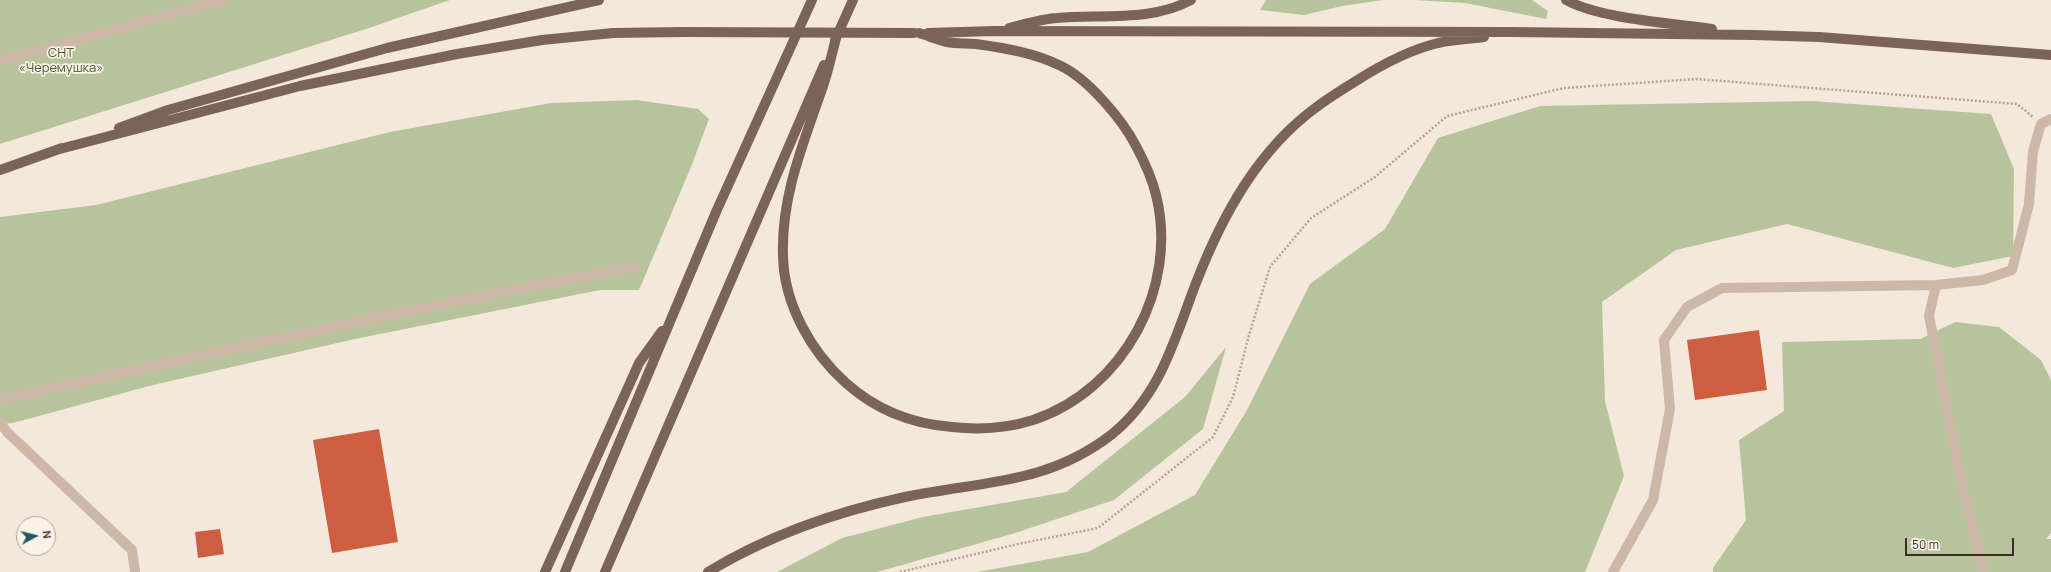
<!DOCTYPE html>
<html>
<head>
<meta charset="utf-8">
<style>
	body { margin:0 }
	#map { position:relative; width:2051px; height:572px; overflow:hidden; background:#f4e8dc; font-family:Manrope,sans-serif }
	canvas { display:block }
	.north { position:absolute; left:16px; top:516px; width:40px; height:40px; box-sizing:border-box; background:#fbf2e9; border:1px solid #ada39c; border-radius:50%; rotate:83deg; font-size:11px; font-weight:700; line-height:16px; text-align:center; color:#392d28 }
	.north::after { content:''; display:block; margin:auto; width:14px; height:18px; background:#1b5b5d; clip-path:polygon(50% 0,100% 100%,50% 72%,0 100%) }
	.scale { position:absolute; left:1905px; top:538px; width:109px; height:18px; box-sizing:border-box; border:2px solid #392d28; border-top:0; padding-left:5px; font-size:12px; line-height:14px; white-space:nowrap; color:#392d28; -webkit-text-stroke:3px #fbf2e9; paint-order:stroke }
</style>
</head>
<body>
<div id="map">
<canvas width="2051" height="572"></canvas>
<div class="north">N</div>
<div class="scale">50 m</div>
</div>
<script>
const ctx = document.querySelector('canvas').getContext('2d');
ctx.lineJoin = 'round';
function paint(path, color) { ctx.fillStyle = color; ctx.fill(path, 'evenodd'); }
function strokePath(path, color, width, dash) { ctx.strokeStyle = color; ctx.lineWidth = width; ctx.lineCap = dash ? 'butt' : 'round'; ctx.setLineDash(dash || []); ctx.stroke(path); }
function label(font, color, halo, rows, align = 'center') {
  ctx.font = font + ' Manrope,sans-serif'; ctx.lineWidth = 3.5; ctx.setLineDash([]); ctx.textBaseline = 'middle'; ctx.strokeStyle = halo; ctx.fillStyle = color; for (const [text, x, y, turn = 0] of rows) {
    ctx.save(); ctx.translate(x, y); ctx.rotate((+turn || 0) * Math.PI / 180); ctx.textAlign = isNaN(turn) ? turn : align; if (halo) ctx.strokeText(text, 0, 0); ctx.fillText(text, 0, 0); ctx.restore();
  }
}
paint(new Path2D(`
	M0 0H450L369 28 0 144Z
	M1266 0H1383L1342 6 1304 15 1260 10Z
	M1414 0H1532L1548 11 1546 19 1465 3Z
	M637 100 698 109 709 119 691 167 639 290H600L355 339 153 385 13 423 0 424V217L96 205 390 132 551 103Z
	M1812 101 1991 114 2014 169 2013 256 1953 268 1787 224 1676 250 1602 302 1605 401 1624 476 1585 572H977L1088 552 1195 495 1247 410 1310 284 1385 229 1438 138 1540 106Z
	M1955 322 1999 327 2041 360 2051 380V533L2046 539H2051V572H1713V568L1746 520 1739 440 1784 411 1782 342 1920 339Z
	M1226 347 1203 429 1114 500 1012 534 877 572H777L842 538 923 517 1066 492 1185 397Z`), '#b7c49b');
paint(new Path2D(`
	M1759 330 1767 390 1695 400 1687 340Z
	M379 429 398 542 332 553 313 440Z
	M220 529 224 554 198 558 195 532Z`), '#cd5e40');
strokePath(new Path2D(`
	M900 572 1018 544 1098 528 1213 437 1233 397 1249 335 1270 267 1311 218 1375 177 1447 116 1564 88 1696 79 2017 104 2033 117`), '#b9a191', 2.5, [2, 2]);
strokePath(new Path2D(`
	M0 61 223 0
	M1936 285 1929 316 1960 475 1984 572
	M0 400C211 353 422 306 634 267
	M0 422 7 432 132 550 135 572
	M1613 572 1653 500 1670 409 1664 340 1687 307 1722 288 1936 285 1983 280 2012 270 2029 204 2033 151 2041 124 2051 119`), '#cdb7a7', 10);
strokePath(new Path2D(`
	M1566 0C1600 19 1672 23 1712 29
	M1009 28C1025 24 1041 19 1057 18 1100 14 1152 22 1191 0
	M928 33 994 31 1511 32 1753 35 1819 37 2051 55
	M837 35C832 52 829 69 823 86 804 142 781 195 783 256 784 304 811 352 846 383 876 410 913 424 952 427 979 430 1008 428 1033 420 1124 390 1179 287 1156 195 1152 178 1144 161 1136 146 1122 119 1088 79 1061 66 1035 53 1005 48 976 44 967 43 957 44 947 42 938 40 929 36 919 33
	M835 40 853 0
	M119 128 168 110 387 48 599 0
	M56 150 300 86 457 54 542 40 613 33 684 32
	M0 170 62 148
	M545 572 639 363 662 331
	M565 572 716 212 812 0
	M605 572 824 65
	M708 572C769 535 835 512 905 497 981 481 1046 485 1111 435 1161 395 1174 340 1196 283 1222 216 1258 149 1318 106 1330 97 1343 89 1356 81 1381 65 1409 50 1438 43 1453 40 1469 39 1484 37`), '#7c6358', 10);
strokePath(new Path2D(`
	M684 32 914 33`), '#7c6358', 10);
label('13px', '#49592a', '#fbf2e9', [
	["СНТ",61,53],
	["«Черемушка»",61,68]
]);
</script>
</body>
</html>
